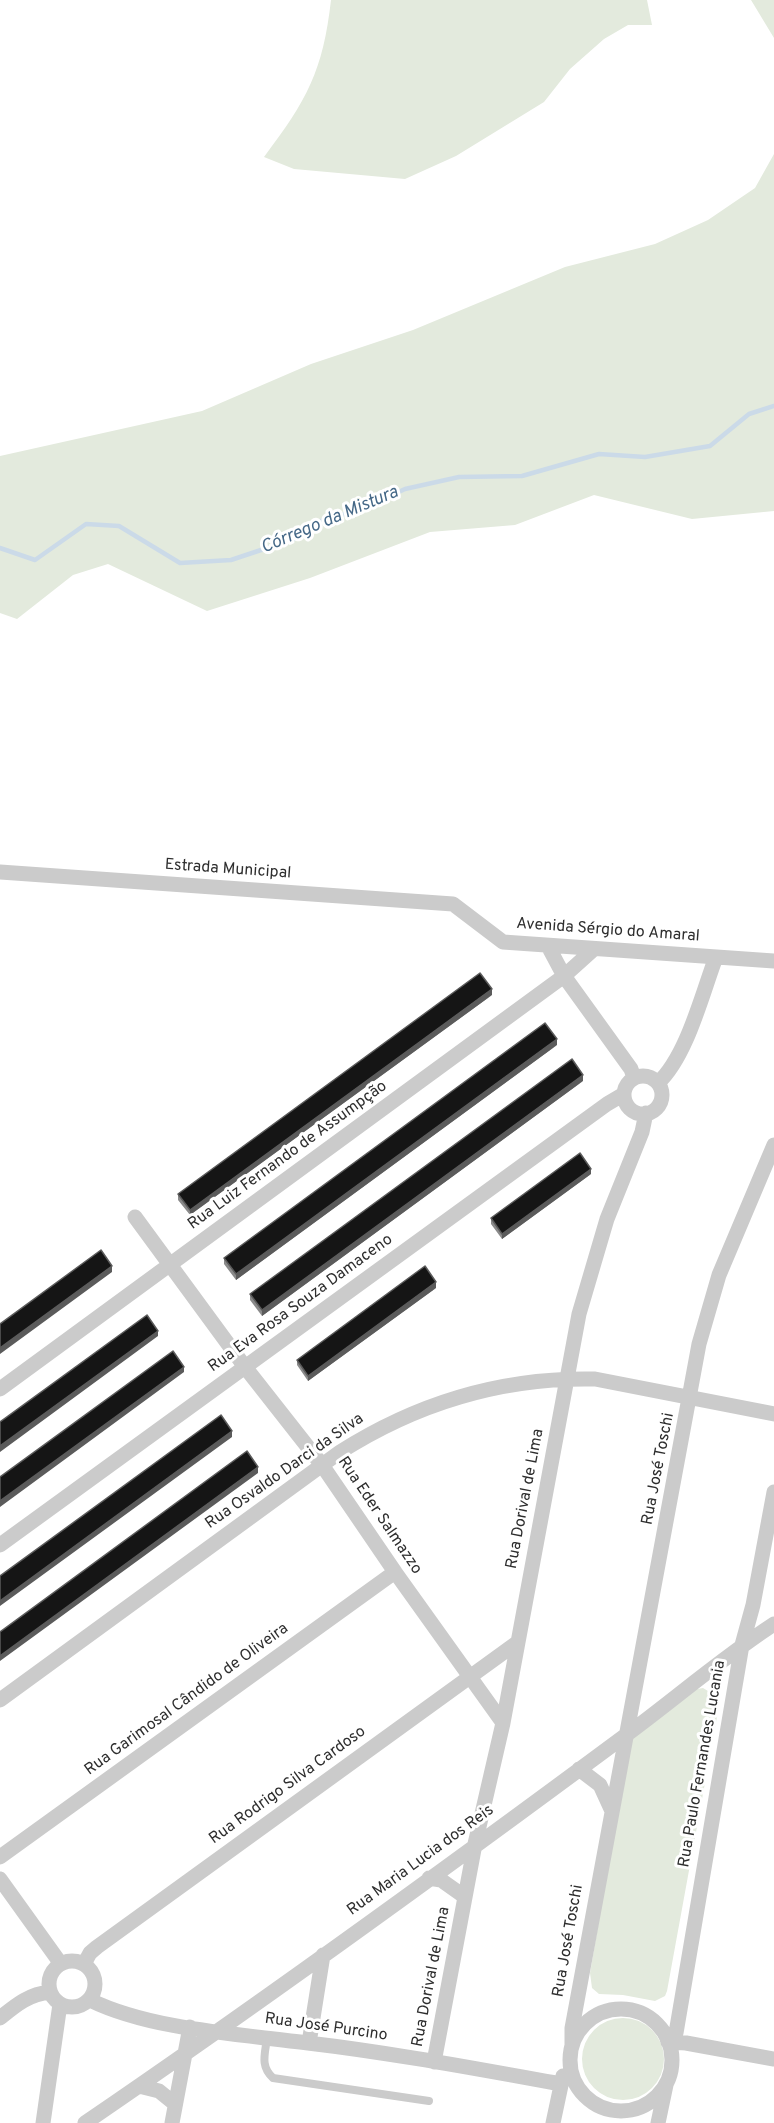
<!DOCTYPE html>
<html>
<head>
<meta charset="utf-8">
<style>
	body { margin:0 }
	canvas { display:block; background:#fff }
</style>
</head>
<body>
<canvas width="774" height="2123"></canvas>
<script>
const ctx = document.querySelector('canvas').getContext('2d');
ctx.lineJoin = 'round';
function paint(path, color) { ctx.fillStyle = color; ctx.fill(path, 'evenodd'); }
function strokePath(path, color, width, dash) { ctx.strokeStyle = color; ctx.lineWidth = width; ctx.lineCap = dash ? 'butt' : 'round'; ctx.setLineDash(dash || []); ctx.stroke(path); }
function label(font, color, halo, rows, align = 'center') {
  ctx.font = font + ' Overpass,sans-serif'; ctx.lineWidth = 6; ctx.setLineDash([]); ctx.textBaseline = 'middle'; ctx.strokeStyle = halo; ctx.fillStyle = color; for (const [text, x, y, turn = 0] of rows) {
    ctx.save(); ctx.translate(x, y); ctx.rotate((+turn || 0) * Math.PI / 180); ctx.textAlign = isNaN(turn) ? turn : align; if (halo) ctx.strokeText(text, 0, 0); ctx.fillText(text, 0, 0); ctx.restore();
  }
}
paint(new Path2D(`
	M331 0H647L652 25H628L604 39 570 69 544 102 456 156 405 179 294 169 264 157C307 100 323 71 331 0Z
	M751 0H774V38Z
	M774 154V511L692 519 594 495 515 525 430 532 310 578 207 611 108 564 73 575 17 619 0 613V456L202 411 311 364 413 330 565 267 655 244 708 220 755 188Z
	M703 1688 718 1697 719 1706 667 1991 665 1996 655 2001 623 1995 599 1994 592 1988 590 1973 630 1738 697 1689Z
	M582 2059a41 41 0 1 1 82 0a41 41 0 1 1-82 0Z`), '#e3eadd');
strokePath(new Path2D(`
	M0 548 35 560 86 524 119 526 180 563 231 560 294 539 321 521 365 508 405 489 459 477 522 476 599 454 645 457 710 446 749 414 774 406`), '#cbdae8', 4.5);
strokePath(new Path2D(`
	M267 2038C265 2054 260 2066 273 2078L429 2101`), '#cbcbcb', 8);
strokePath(new Path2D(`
	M0 872 453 904 503 942 774 961
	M548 946 564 976 631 1069 634 1078
	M624 1095a19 19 0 1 1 38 0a19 19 0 1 1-38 0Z
	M658 1083C687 1056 702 994 716 957
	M135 1217 245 1367 322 1465 395 1572 503 1723
	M0 1389 564 976 594 949
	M0 1545 607 1104 624 1094
	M0 1700 340 1452C417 1403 503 1377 595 1379L774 1414
	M579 1769 600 1785 611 1809
	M0 1857 395 1572
	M429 1878 441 1880 465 1897
	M0 1879 61 1964
	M49 1984a23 23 0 1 1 46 0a23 23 0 1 1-46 0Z
	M84 1964 90 1953 97 1947 518 1642
	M90 2000C151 2030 240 2034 308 2043 393 2053 477 2069 561 2084
	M570 2060a51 51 0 1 1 102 0a51 51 0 1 1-102 0Z
	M0 2018C16 2005 29 1994 50 1992
	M667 2039 676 2033 742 1645 753 1605 774 1492
	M668 2042 686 2043 774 2059
	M309 2043 323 1955
	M572 2044V2028L699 1344 719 1275 774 1145
	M434 2062 475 1844 503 1723 579 1314 607 1219 642 1132 646 1113
	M139 2086 159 2091 175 2104
	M43 2123 60 2004
	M85 2123C268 1998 448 1867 626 1735 676 1698 722 1658 774 1624
	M172 2123 190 2027
	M553 2123 563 2076
	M658 2123 666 2085`), '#cbcbcb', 15);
paint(new Path2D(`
	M492 995 190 1215 178 1200V1194Z
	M557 1045 236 1280 224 1264V1258Z
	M583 1081 262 1316 250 1300V1294Z
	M591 1174 502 1239 491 1224V1218Z
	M436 1288 308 1381 297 1365V1360Z`), '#8a8a8a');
paint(new Path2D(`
	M492 989V995L190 1215V1210Z
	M557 1039V1045L236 1280V1274Z
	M583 1075V1081L262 1316V1310Z
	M591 1169V1174L502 1239V1234Z
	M112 1266V1272L0 1354V1348Z
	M436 1282V1288L308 1381V1376Z
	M158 1331V1336L0 1452V1446Z
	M184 1367V1372L0 1507V1501Z
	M232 1431V1437L0 1606V1601Z
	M258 1467V1473L0 1661V1656Z`), '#5b5b5b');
const building = new Path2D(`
	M480 973 492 989 190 1210 178 1194Z
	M545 1023 557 1039 236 1274 224 1258Z
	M572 1059 583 1075 262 1310 250 1294Z
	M580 1153 591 1169 502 1234 491 1218Z
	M101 1250 112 1266 0 1348V1324Z
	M425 1266 436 1282 308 1376 297 1360Z
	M147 1315 158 1331 0 1446V1422Z
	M173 1351 184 1367 0 1501V1477Z
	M221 1415 232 1431 0 1601V1576Z
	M247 1451 258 1467 0 1656V1632Z`);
paint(building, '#151515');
strokePath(building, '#5b5b5b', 1.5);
label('16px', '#2e2e2e', '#fff', [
	["Estrada Municipal",228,870,4],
	["Avenida Sérgio do Amaral",608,931,4],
	["Rua Luiz Fernando de Assumpção",288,1156,-36],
	["Rua Eva Rosa Souza Damaceno",301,1304,-36],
	["Rua José Toschi",659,1469,-79],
	["Rua Osvaldo Darci da Silva",285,1472,-35],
	["Rua Dorival de Lima",526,1499,-79],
	["Rua Eder Salmazzo",379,1516,56],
	["Rua Garimosal Cândido de Oliveira",187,1700,-36],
	["Rua Paulo Fernandes Lucania",703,1764,-80],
	["Rua Rodrigo Silva Cardoso",288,1786,-36],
	["Rua Maria Lucia dos Reis",421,1861,-36],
	["Rua José Toschi",569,1941,-80],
	["Rua Dorival de Lima",432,1977,-79],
	["Rua José Purcino",326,2028,8]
]);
label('italic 18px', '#456887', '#fff', [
	["Córrego da Mistura",330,521,-23]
]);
</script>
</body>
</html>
